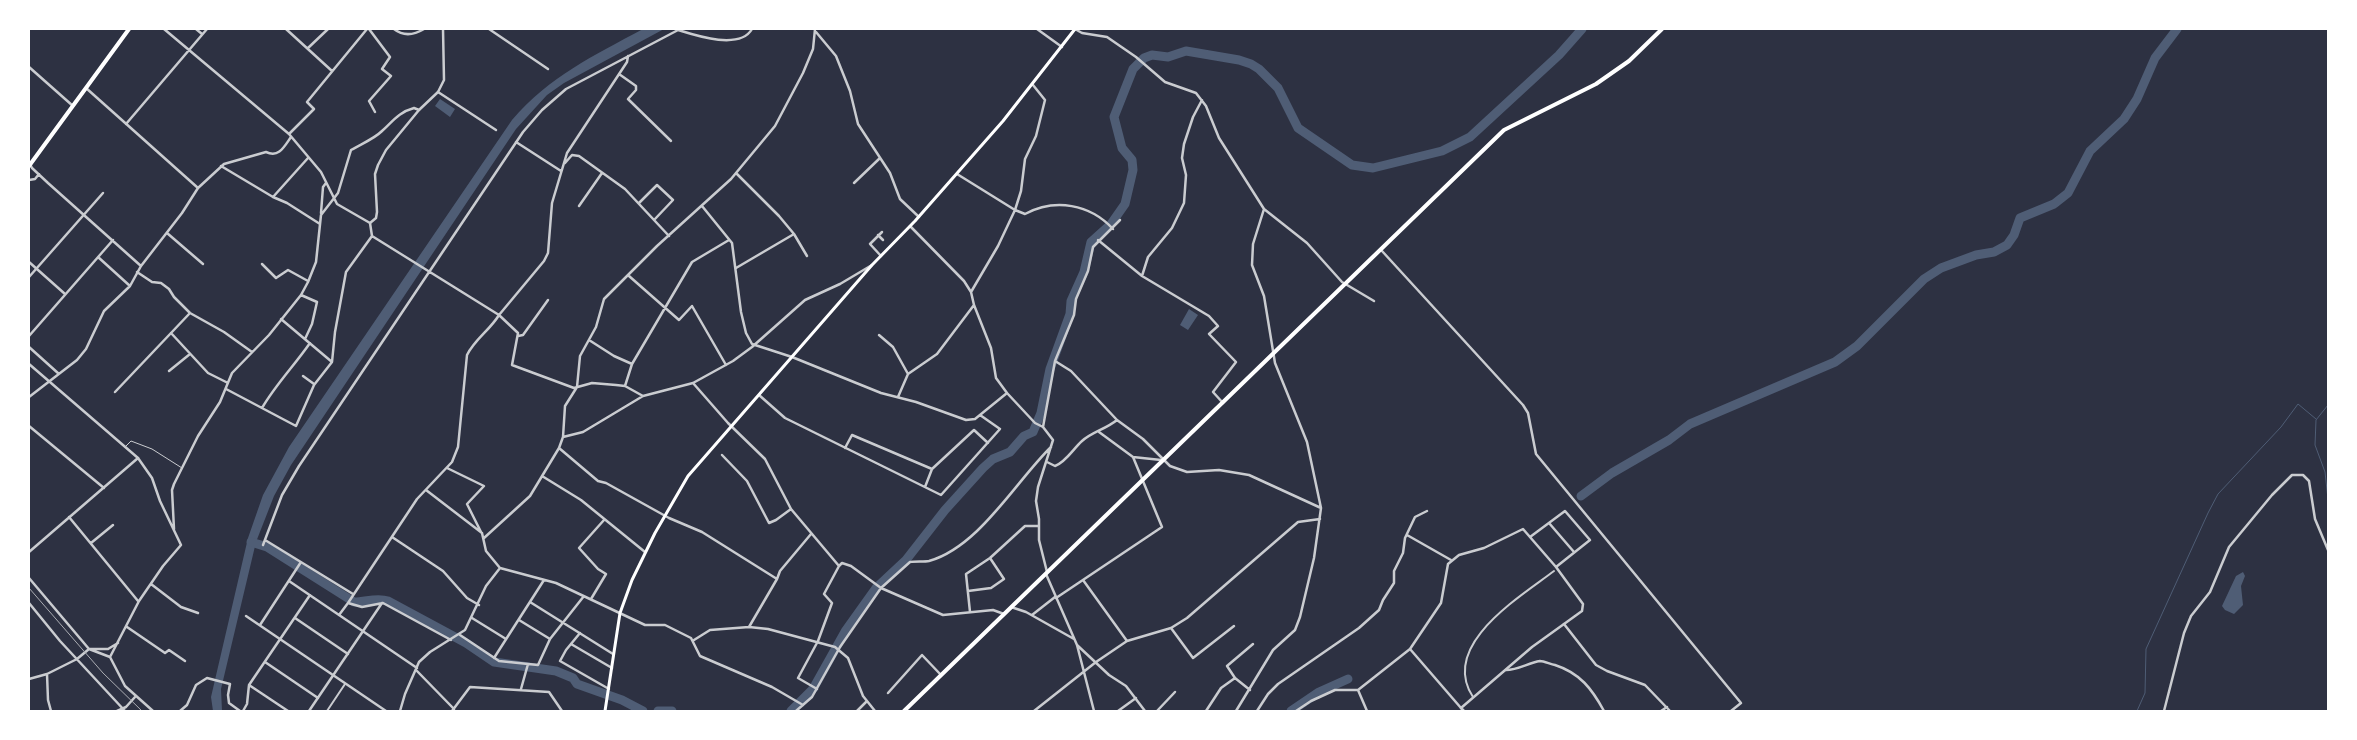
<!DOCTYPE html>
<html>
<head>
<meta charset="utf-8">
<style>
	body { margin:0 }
	#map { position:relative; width:2357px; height:740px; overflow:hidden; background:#2d3142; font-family:"Alegreya Sans",sans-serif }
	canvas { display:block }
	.frame { position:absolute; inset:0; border:30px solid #fff; pointer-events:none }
</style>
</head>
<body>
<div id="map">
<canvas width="2357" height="740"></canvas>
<div class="frame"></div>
</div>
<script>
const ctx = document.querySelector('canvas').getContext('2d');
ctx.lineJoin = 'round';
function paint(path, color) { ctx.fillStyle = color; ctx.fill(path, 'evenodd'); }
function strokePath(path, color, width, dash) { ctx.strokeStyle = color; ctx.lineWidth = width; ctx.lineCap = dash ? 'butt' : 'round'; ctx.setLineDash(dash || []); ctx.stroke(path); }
paint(new Path2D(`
	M643 29H664L564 83 547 95 516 129 291 465 274 496 256 542 221 689 222 711H213L211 697 248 538 263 495 289 447 512 120C550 76 593 56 643 29Z
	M440 99 455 109 450 117 435 106Z
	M1189 309 1198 315 1188 330 1180 325Z
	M2243 572 2245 576 2241 586 2243 605 2234 614 2225 610 2222 606 2236 576Z`), '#4f5d75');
strokePath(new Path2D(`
	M2328 405 2316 420 2315 445 2325 472 2328 499
	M2137 711 2145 693 2146 649 2208 513 2218 494 2281 427 2298 404 2316 419`), '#4f5d75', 1);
strokePath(new Path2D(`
	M1581 496 1612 473 1669 440 1690 424 1835 362 1857 346 1924 279 1941 268 1976 255 1994 252 2007 245 2014 235 2020 218 2054 204 2068 193 2090 151 2124 119 2137 99 2155 58 2177 29
	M251 542 267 547 354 602C366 602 377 597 388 601L466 643 494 662 556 671 573 678 577 684 622 700 643 711
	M658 711H672
	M791 711 813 689 846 630 876 588 906 560 945 510 983 468 993 459 1010 452 1024 436 1033 432 1041 413 1050 369 1070 314 1071 301 1084 272 1091 242 1111 224 1125 204 1133 170 1132 160 1122 148 1114 117 1133 69 1144 58 1152 55 1168 57 1186 51 1239 60 1251 64 1259 69 1278 88 1298 128 1352 165 1373 168 1442 151 1470 137 1559 55 1582 29
	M1291 711 1319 692 1348 679`), '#4f5d75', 9);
strokePath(new Path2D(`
	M126 446 131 441 152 449 182 468`), '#caccd0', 1);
strokePath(new Path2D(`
	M1473 697C1439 645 1520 597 1554 571
	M327 711 345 684`), '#caccd0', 2);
strokePath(new Path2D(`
	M164 29 289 134 321 172 337 204 370 223 372 236 499 315C490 330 475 339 467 355L458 447 452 462 417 499 348 603
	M196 29 202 34
	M286 29 332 71
	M369 29 390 57 382 69 391 76 369 101 375 112
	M394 29C404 37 414 35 424 29
	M489 29 548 69
	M1037 29 1062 47
	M1075 29 1082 33 1107 37 1136 57 1165 82 1196 93 1206 106 1219 138 1264 209 1307 243 1342 282 1374 301
	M678 30C697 36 740 50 752 29
	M816 32 836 56 850 91 858 124 890 173 900 199 919 217
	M308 48 328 29
	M628 56 627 62 567 153 552 203 548 253 544 261 499 315 518 333 512 365 574 388 592 383 616 385 625 386 643 396
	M29 67 73 106
	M619 74 636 86V90L628 99 671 141
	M86 88 198 188
	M438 92 496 130
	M126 124 207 29
	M289 134 314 109 307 102 367 29
	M516 142 561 171
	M308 158 273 197 287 203 320 224
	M29 162 32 168 48 183 141 266
	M565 163 572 155 579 156 625 189 669 236
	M221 166 273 197
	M736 173 779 216 794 234
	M957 174 1015 210 1025 214C1055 198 1090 204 1113 229
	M29 180 35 179 39 174
	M854 183 880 158
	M639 203 657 185 673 200 655 219
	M579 206 602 173
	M702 206 732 243 741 312 746 333 752 344 792 357 881 393 916 402 966 420 975 419 1007 393 996 378 991 348 974 305
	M321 213 323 187 326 183
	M167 233 203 264
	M878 235 883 240
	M1098 240 1142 276 1209 316 1218 326 1209 334 1236 362 1213 392 1223 403
	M881 256 870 244 882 232
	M98 257 130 286
	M262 264 276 278 288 270 308 281
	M736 268 794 234 807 256
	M137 272 152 282 161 283 169 289 174 297 190 313 224 332 252 352
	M629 276 679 320 692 306 726 365
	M1142 276 1148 257 1172 228 1184 203 1186 175 1182 158 1184 144 1193 117 1202 100
	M29 277 103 193
	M971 292 998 246 1015 210 1021 191 1025 159 1036 136 1045 100 1033 85
	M301 295 317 302 312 324 305 339
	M281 319 332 362
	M171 333 208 373 228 383
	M879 335 893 347 908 374
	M29 336 113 240
	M518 336 523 335 548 300
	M589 340 614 356 632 364 692 262 729 240
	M29 347 59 374
	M1055 361 1071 371 1117 420 1143 439 1170 466 1187 472 1219 470 1249 475 1321 508
	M169 371 190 354
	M303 376 314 384
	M693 383 728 423 765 459 791 509 839 566 824 594 832 603 818 641 798 678 817 689
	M625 386 632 364
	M226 389 296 426 314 385 332 362 335 332 346 272 372 236
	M115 392 190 313
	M1007 393 1035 423 1043 427 1053 440 1038 487 1036 501 1039 519V540L1047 572
	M759 395 785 418 941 495 1000 429 980 415
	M29 397 77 360 86 349 104 311 130 286 141 266 182 213 198 188 224 164 266 152C279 158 284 147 291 137
	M898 397 908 374 937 354 974 305 971 292 964 281 910 226
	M262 408C276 384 294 366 310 343
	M29 426 104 488
	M1043 427 1055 361 1074 315 1076 299 1088 271 1093 247 1120 220
	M1099 432 1133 457 1161 460
	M563 437 583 432 643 396 693 383 733 361 752 347 805 300 840 284 872 265
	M559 448 598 481 606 483 669 518 702 532 777 579 780 571 811 534
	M845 448 852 435 932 469 974 430 988 443
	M722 455 747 481 769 523 776 520 791 509
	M1047 462 1055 466C1066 462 1073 449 1082 441 1092 432 1106 429 1117 420
	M447 468 484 486 467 504 481 532
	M542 476 581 500 645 552
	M925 487 932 469
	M426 490 482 533 486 551 500 568 556 583 645 625H665L691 638 700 656 772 687 803 705
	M69 517 138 601
	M1549 523 1574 552
	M174 529 172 490 174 484 198 436 220 402 232 373 269 335 301 295 308 282 316 262 321 215 338 193 351 150C361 144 374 139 382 131 393 121 399 112 414 108L419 110
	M1407 535 1451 560
	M392 537 443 571 467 598 479 605
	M1530 537 1565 511 1590 540 1556 567
	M484 538 530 496 559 448 563 437 565 406 577 387 580 356 596 327 604 299 657 246 731 179 775 126 803 73 813 49 815 29
	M265 540 353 594
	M91 543 113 525
	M263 545 282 495 299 466 523 132 542 110 566 89 680 29
	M29 552 138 458 152 478 160 501 181 545 163 566 139 601 110 657
	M839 566 842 563 851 566 881 588 943 615 993 610 1004 614
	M1046 574 1077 645 1094 711
	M29 578 89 649 110 657 125 686 153 711
	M1083 580 1127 641
	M289 581 417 668
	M151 584 181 607 198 613
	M968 591 991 588 1004 579 990 558
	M1056 598 1162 527 1133 457
	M591 599 606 574 598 569 579 548 604 520
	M530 602 613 654
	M29 603 60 641 125 711
	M1011 607 1026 612 1074 639
	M970 612 966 574 990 558 1025 526H1039
	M339 615 348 603 362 607 383 603 451 640
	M1032 615 1055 597
	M246 616 386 711
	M295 618 348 654
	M472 618 506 639
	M519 620 550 639
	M260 625 301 562
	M127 627 165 653 169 650 185 661
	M749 627 777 579
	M1171 628 1193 658 1234 626
	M580 633 566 650 560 661 609 689
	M460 635 499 661 538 665 550 639 584 596
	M694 640 710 630 749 627 768 629 835 647 848 658 863 696 875 711
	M571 644 612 668
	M1077 645 1109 675 1126 686 1145 711
	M1410 649 1461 708
	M494 658 544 580
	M265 662 318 698
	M1506 670C1518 670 1528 663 1540 661 1544 661 1550 664 1555 665 1580 673 1592 689 1604 711
	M417 671 454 709
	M47 674 48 700 51 711
	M29 679 47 674 77 659 89 649H108L118 643
	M249 685 288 711
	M521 689 528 664
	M1250 690 1235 678 1227 666 1253 644
	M888 693 922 655 941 675
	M117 711 126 707 135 697
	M180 711 187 705 196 685 207 678 230 684 228 695 229 703 240 711
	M243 711 247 704 249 685 310 595
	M309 711 382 603
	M400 711 405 694 419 662 430 652 465 630 486 586 500 568
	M452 711 470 687 549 692 562 711
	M796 711 812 697 840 647 881 588 910 562C916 561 924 562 929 561 979 547 1016 481 1051 447
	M857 711 866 702
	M1034 711 1096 662 1127 641 1171 628 1187 618 1298 522 1320 519
	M1118 711 1136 698
	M1157 711 1175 692
	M1206 711 1221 688 1235 678
	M1236 711 1273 650 1295 630 1300 617 1314 558 1321 508 1307 442 1275 363 1264 296 1252 265 1253 244 1264 209
	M1257 711 1268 694 1278 684 1359 628 1379 610 1383 600 1394 583V571L1403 553 1405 538 1415 517 1427 511
	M1296 711 1311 701 1335 690H1358
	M1367 711 1358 690 1410 649 1441 603 1448 564 1459 555 1484 548 1523 529 1556 567 1583 604 1582 611 1564 624
	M1661 711 1667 707
	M2164 711 2184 633 2191 616 2210 592 2229 547 2272 495 2292 475H2303L2309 481 2315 519 2328 550`), '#caccd0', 2.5);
strokePath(new Path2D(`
	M370 223 376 218 377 212 375 174 378 165 386 150 419 110 438 92 444 80 443 29
	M1382 251 1523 405 1528 413 1536 454 1741 703 1731 711
	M29 262 65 294
	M29 364 138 458
	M1464 711 1461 708 1532 647 1564 624 1596 665 1607 671 1645 685 1670 711`), '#caccd0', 2.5);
strokePath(new Path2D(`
	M605 711 620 613 632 580 655 533 688 476 872 265 915 221 1003 121 1075 29`), '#fff', 3);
strokePath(new Path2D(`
	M904 711 1504 130 1596 84 1629 61 1662 29`), '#fff', 4);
strokePath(new Path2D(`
	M29 166 129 29`), '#fff', 4);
strokePath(new Path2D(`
	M29 588 103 673 142 711`), '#abadb3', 1);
</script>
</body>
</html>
